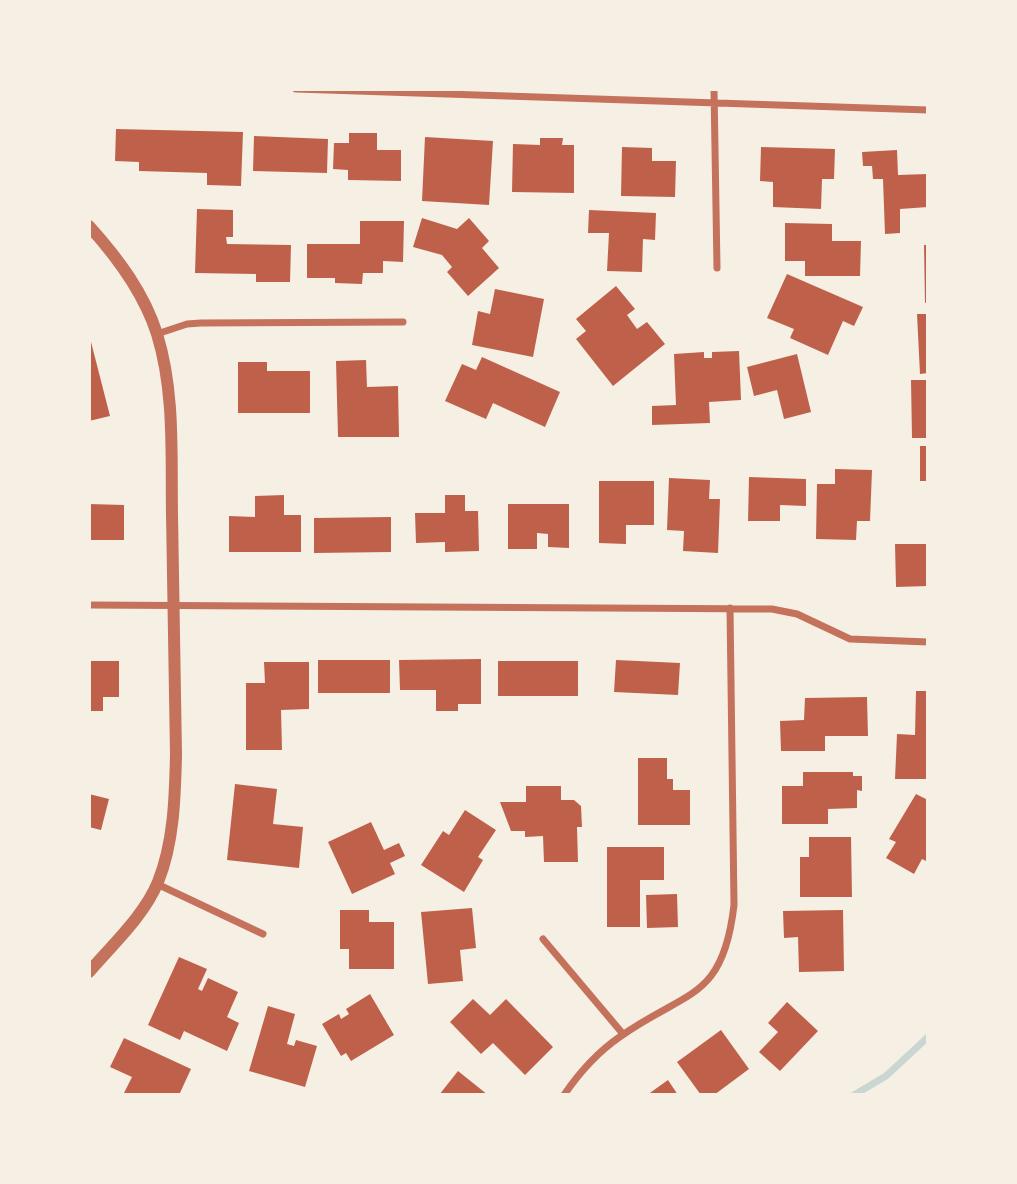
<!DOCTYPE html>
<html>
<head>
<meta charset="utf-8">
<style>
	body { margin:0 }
	#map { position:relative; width:1017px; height:1184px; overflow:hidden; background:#f6efe4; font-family:Lora,serif }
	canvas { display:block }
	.frame { position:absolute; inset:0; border:91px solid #f6efe4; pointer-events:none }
</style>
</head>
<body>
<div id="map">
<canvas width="1017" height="1184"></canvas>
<div class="frame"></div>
</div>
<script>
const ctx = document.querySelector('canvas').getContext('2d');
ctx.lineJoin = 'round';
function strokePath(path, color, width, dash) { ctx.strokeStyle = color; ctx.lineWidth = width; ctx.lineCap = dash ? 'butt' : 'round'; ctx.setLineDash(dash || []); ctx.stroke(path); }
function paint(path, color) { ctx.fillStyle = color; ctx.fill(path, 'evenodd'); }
strokePath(new Path2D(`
	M854 1095 886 1076 928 1037`), '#c9d6d2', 7);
paint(new Path2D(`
	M116 129 243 132 241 186 207 185V173L139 171V162L115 161Z
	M349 133H377V150H401V181L348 180V170L333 169 334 143H349Z
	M254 136 328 139 327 173 253 171Z
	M425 137 493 141 489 205 422 201Z
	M540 138H563L562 145H574V193L512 192 513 144 540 145Z
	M622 147 652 148V161H676L675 197 621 196Z
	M761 147 835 149 834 179H822L821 209 773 207V182L760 181Z
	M897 150 898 175 928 174V207L900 209V233L885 234 883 179H873L872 166H863L862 152Z
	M197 209 233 210V237H226L227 244 291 245 290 282H256V274L195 273Z
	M589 210 656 213 655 240 643 239 642 272 607 271 609 233H588Z
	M422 218 457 229 469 218 489 241 482 248 499 268 468 296 447 272 452 267 442 255 413 247Z
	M360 221H404L403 262 383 261V273H363L362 284 335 283V278H307V244H360Z
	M785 223 832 224V241H861L860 276H805V261H785Z
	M924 245H928V302L925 303Z
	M787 274 863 307 854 326 843 321 828 355 790 338 794 329 767 318Z
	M616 286 635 309 627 315 637 329 647 322 665 344 613 386 576 339 586 331 576 319Z
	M495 289 544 299 533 357 472 345 478 311 490 314Z
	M917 314H928V373L920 374Z
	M89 334 110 416 89 421Z
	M739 351 741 400 709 402 710 423 652 425V406L676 405 674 354 704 352V358H712V352Z
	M797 354 811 412 784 419 777 390 754 396 747 367Z
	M482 357 560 392 545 427 493 403 486 419 445 401 462 364 476 370Z
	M366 360 367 387 398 386 399 437H338L336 361Z
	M238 362H267V371H310V413H238Z
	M911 380H928V438H912Z
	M920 446H928V481H920Z
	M835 469 872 470 870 521H857L856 540 816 539 817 484H835Z
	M749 477 806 479V506L780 505V521H748Z
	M669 478 710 480 709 499H720L718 553 683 551 684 531 667 530Z
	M599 481H654V525H626V544L599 543Z
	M284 495V515H301V552H229V516L255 517V496Z
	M445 495H465V511H478L479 551 445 552V542L416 543 415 513H445Z
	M89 504 124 505V540H89Z
	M508 504H569V548L548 547V534L537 533V549H508Z
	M391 517V552L314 553V518Z
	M895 544H928V586L896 587Z
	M481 659V704H458V711H436V690H400L399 660Z
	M318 660H390V693H318Z
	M616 660 680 663 678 695 614 692Z
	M89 661H119V697H103V711H89Z
	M498 661H578V696H498Z
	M264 662H309V709L281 710 282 750H246V683H265Z
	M916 691H928V779H895L897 734 915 735Z
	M867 697 868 736H825V751H781L780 721 804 720 805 698Z
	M638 758H667V779H673V790H690V825H638Z
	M803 772H853V776H862V791L857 790V808L828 809V824H782V786H803Z
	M235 784 277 789 273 824 303 827 299 868 227 860Z
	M526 786H561V800H574L581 806 582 827H577L578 862H544L543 836 525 837V831H511L500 802H526Z
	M89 794 109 799 101 830 89 827Z
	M916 794 928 800V862L922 859 914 874 886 858 896 842 889 839Z
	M465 810 496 830 478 857 483 860 464 892 421 865 443 831 449 835Z
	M371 822 384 850 399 843 405 856 390 863 395 874 352 894 328 842Z
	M809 837H851L852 897H800V857H809Z
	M607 847H664V880H640V927H607Z
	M677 894 678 927 647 928 646 895Z
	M472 908 476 948 460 950 463 981 428 984 421 912Z
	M340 910H369V922H394V969H349V949H340Z
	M843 910 844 971 799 972 798 937 784 938 783 911Z
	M179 957 207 969 198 989 202 991 208 978 238 992 227 1017 239 1023 227 1051 184 1031 180 1040 148 1025Z
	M370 994 394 1035 351 1061 346 1053 341 1056 322 1024 339 1014 341 1019 349 1014 346 1009Z
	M473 999 490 1015 506 999 553 1047 525 1075 493 1043 481 1054 450 1022Z
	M787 1002 818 1031 780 1071 759 1052 778 1032 768 1023Z
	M268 1006 295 1014 287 1044 294 1046 296 1040 317 1046 305 1087 249 1071Z
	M721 1030 749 1069 714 1095H701L677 1062Z
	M124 1038 191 1069 179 1095H123L132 1077 110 1067Z
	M458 1071 488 1095H439Z
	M668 1080 678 1095H647Z`), '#bf614a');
strokePath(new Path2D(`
	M296 89 928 110
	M714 89 717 268
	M157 334 187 324 201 323 403 322
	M89 605 772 609 797 614 850 639 928 642
	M157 884 263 934
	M543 939 623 1034
	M564 1095C579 1073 599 1051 621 1036 686 990 723 1001 734 905L730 608`), '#c5725c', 7);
strokePath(new Path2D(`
	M89 226C118 258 144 293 157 334 175 392 171 455 172 514 173 594 175 675 176 755 175 797 174 842 158 882 144 916 112 945 89 972`), '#c5725c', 12);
</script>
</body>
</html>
